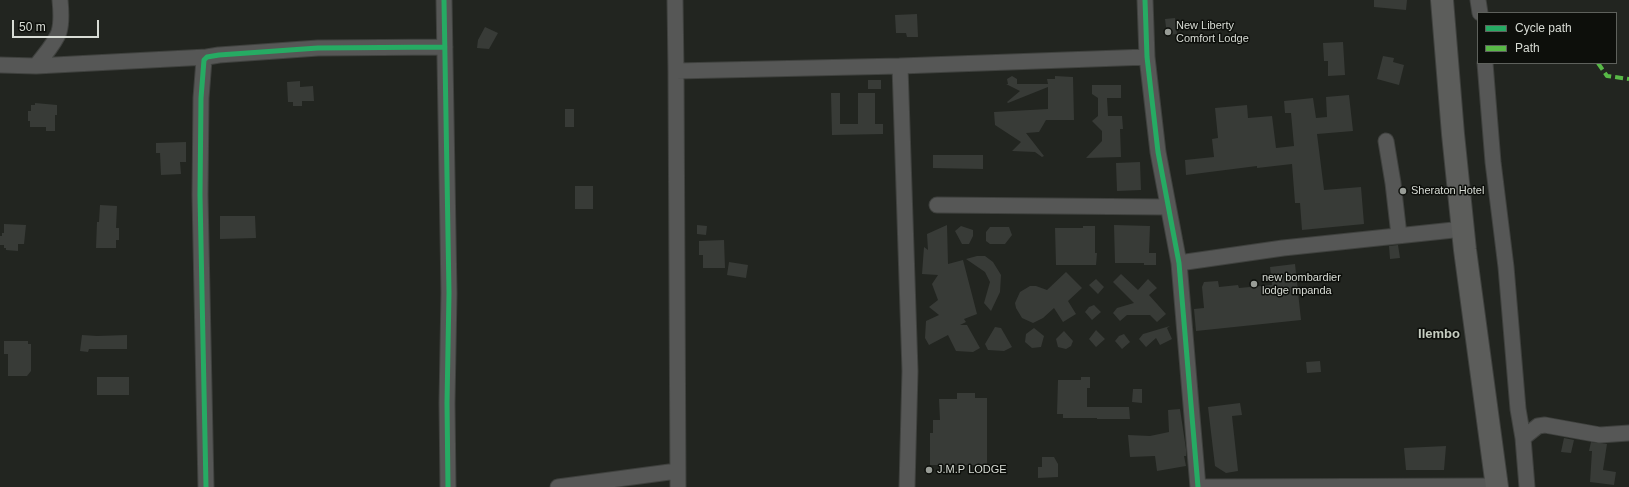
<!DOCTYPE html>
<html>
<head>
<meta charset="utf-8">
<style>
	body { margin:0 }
	#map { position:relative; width:1629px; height:487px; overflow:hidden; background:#222520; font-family:Arial,sans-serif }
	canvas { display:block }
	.legend { position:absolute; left:1477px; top:12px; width:140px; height:52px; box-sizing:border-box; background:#0d0f0b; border:1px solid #5e615c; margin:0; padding:5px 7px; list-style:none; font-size:12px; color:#d8dcd5 }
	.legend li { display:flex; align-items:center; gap:8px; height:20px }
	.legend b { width:20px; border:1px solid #5e615c }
	.scale { position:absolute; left:12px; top:20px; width:87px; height:18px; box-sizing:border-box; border:2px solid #d8dcd5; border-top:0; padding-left:5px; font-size:12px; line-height:14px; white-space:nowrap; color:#d8dcd5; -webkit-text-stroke:3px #0d0f0b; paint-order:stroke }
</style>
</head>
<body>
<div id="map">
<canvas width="1629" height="487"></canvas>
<ul class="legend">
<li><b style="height:5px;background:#26ab63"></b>Cycle path</li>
<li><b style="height:5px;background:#58b947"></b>Path</li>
</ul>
<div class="scale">50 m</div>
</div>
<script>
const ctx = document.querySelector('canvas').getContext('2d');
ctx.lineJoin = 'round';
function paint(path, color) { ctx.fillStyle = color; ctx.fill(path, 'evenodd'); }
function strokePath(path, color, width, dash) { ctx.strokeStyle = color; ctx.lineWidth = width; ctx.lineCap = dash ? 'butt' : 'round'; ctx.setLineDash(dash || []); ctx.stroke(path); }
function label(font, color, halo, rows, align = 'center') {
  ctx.font = font + ' Arial,sans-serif'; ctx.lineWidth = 3; ctx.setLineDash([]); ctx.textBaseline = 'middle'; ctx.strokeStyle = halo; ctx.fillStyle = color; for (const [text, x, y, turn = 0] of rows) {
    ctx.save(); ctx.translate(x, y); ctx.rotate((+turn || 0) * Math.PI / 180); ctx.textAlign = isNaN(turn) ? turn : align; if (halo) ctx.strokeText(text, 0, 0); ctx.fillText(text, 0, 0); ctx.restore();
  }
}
paint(new Path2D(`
	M1374 0H1407L1406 10 1374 7Z
	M917 14 918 37H907L906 33H896L895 15Z
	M1175 18 1177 34 1167 35 1165 19Z
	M485 27 498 33 489 49 477 48 478 40Z
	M1343 42 1345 75 1328 76V61H1324L1323 43Z
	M1383 56 1394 58 1393 62 1404 65 1399 85 1377 79Z
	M1012 76 1017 79V84H1048L1047 79H1055V76L1073 77 1074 120H1046L1039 132 1026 133 1044 156 1042 157 1035 152 1012 151 1021 142 995 125 994 112 1048 109V87L1008 103 1007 102 1020 91 1006 84H1008L1007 79Z
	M868 80H881V89H868Z
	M300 81V87L313 86 314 101H302V106H293V102H288L287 82Z
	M1092 85H1121V98H1107L1108 116H1122L1123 129H1120L1121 157 1086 158 1102 141V131L1092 121 1098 116V98L1092 94Z
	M831 93H840V124H858V93H875V124H883V134L832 135Z
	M1349 95 1353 131 1317 134 1324 190 1361 187 1364 224 1302 230 1300 203H1295L1292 164 1257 168V166L1186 175 1185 160 1214 157 1212 139 1218 138 1215 108 1247 105 1248 118 1272 116 1276 148 1294 146 1291 113H1285L1284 101 1313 98 1316 118 1327 117 1326 97Z
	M35 103 57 105V115H55V131H46V127H30V121H28V111H31V105H35Z
	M565 109H574V127H565Z
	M186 142V162H180L181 174 161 175 160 153H156V143Z
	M933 155H983V169L933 168Z
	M1140 162 1141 190 1117 191 1116 163Z
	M575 186H593V209H575Z
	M100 205 117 206 116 228H119V240H116V248H96L97 222H99Z
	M220 216H255L256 238 220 239Z
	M4 224 26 225 24 244H18V251L6 250V248H4V245H0V236H2V233H4Z
	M697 225 707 226 706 235 697 234Z
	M947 225 948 264 963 260 977 314 964 319 966 322 960 325H967L980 348 973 352 956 351 948 335 929 345 925 338 926 321 939 315 929 307 938 300 932 284 938 275 922 274 924 247 928 250 927 234Z
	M1114 225 1150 226 1149 253H1156V265H1144V263H1115Z
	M961 226 973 230V236L969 244H962L955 231Z
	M1083 226H1095V253H1097L1096 265H1056L1055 228H1083Z
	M990 227H1009L1012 235 1005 244H990L986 241V232Z
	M724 240 725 268H703V255H699V241Z
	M1398 245 1400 258 1390 259 1389 246Z
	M977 256H985L993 262 1001 275 1000 292 991 311 984 303 990 282 985 272 966 259Z
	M729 262 748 265 746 278 727 275Z
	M1295 264 1301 320 1196 331 1194 309 1204 308 1202 287 1204 282 1218 281 1219 287 1238 285 1239 288 1272 285 1270 267Z
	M1066 272 1082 288 1068 301 1076 314 1063 322 1054 308 1043 318 1033 323 1022 318 1016 308 1015 303 1020 292 1030 286H1036L1047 290Z
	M1121 274 1138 290 1148 279 1157 288 1149 295 1166 314 1157 322 1150 315H1127L1120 321 1113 313 1117 308 1134 303 1113 282Z
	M1096 279 1104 287 1098 294 1089 285Z
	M1094 305 1101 312 1092 320 1085 312 1089 307Z
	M1170 326 1167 328 1172 339 1160 345 1156 338 1146 347 1139 339 1143 334Z
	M995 327 1001 328 1012 347 1004 351 988 350 985 344Z
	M1034 328 1044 336 1041 347 1032 348 1025 342 1026 334Z
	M1096 330 1105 339 1096 347 1089 339Z
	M1064 331 1073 341 1071 346 1066 349 1058 347 1056 339Z
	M1124 334 1130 342 1122 349 1115 341 1119 336Z
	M82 335 97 336 127 335V349H89L88 352 80 351Z
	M4 341H28V344H31V371L27 376H8V354H4Z
	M1320 361 1321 372 1307 373 1306 362Z
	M97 377H129V395H97Z
	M1081 377H1090V388H1087V407H1129L1130 419H1097V418H1063V414H1057L1058 380H1081Z
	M1133 389H1142V403L1132 402Z
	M957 393H975V398H987V465H930V433H933V420H940L939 399H957Z
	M1240 403 1242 415 1232 416 1238 471 1226 473 1215 466 1208 407Z
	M1180 409 1186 449V456H1184L1186 466 1157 471 1155 456 1130 457 1128 435 1150 436 1169 432 1168 410Z
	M1564 438 1574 440 1571 453 1561 452Z
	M1591 442 1607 444 1603 470 1616 472 1614 485 1590 482 1592 451H1589Z
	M1446 446 1444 470H1406L1404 448Z
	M1042 457H1054L1058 464V477L1038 478V467H1042Z`), '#383b37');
const minor = new Path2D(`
	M444 0 449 293 447 403 448 487
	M675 0 676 71 678 487
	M1145 0 1147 57 1158 152 1179 263 1198 487
	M1478 0 1480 13
	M1485 63 1493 162 1506 267 1518 409 1523 438 1527 487
	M0 65 36 66 207 57
	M36 66C43 56 55 44 59 32 62 22 61 10 60 0
	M900 66 910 371 907 487
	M676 71 900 66 1147 57
	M1386 141 1393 183 1399 235
	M937 205 1167 207
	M1179 263 1283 248 1463 229
	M1523 438 1538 426 1545 425 1600 435 1629 433
	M206 487 200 195 201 98 204 60 207 57 219 55 318 48 445 47
	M558 487 677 471
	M1201 487 1497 486`);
const highway = new Path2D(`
	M1442 0 1453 134 1465 250 1497 487`);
strokePath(minor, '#3f413e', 17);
strokePath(highway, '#3f413e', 24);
strokePath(minor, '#565756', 15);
strokePath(highway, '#5c5d5b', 22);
strokePath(new Path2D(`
	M1598 63 1607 76 1629 79`), '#58b947', 4, [8, 4]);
strokePath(new Path2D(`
	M444 0 449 293 447 403 448 487
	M1145 0 1147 57 1158 152 1179 263 1198 487
	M206 487 200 195 201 98 204 60 207 57 219 55 318 48 445 47`), '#26ab63', 5);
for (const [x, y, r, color] of [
	[1168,32,4,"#989c96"],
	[1403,191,4,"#989c96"],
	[1254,284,4,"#989c96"],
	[929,470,4,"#989c96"]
]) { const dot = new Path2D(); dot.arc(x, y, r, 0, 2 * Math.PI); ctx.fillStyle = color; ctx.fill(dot); strokePath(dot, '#0d0f0b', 1.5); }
label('11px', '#d8dcd5', '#0d0f0b', [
	["New Liberty",1176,26],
	["Comfort Lodge",1176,39],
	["Sheraton Hotel",1411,191],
	["new bombardier",1262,278],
	["lodge mpanda",1262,291],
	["J.M.P LODGE",937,470]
], 'left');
label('bold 13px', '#c6cdc1', '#0d0f0b', [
	["Ilembo",1439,334]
]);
</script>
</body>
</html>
